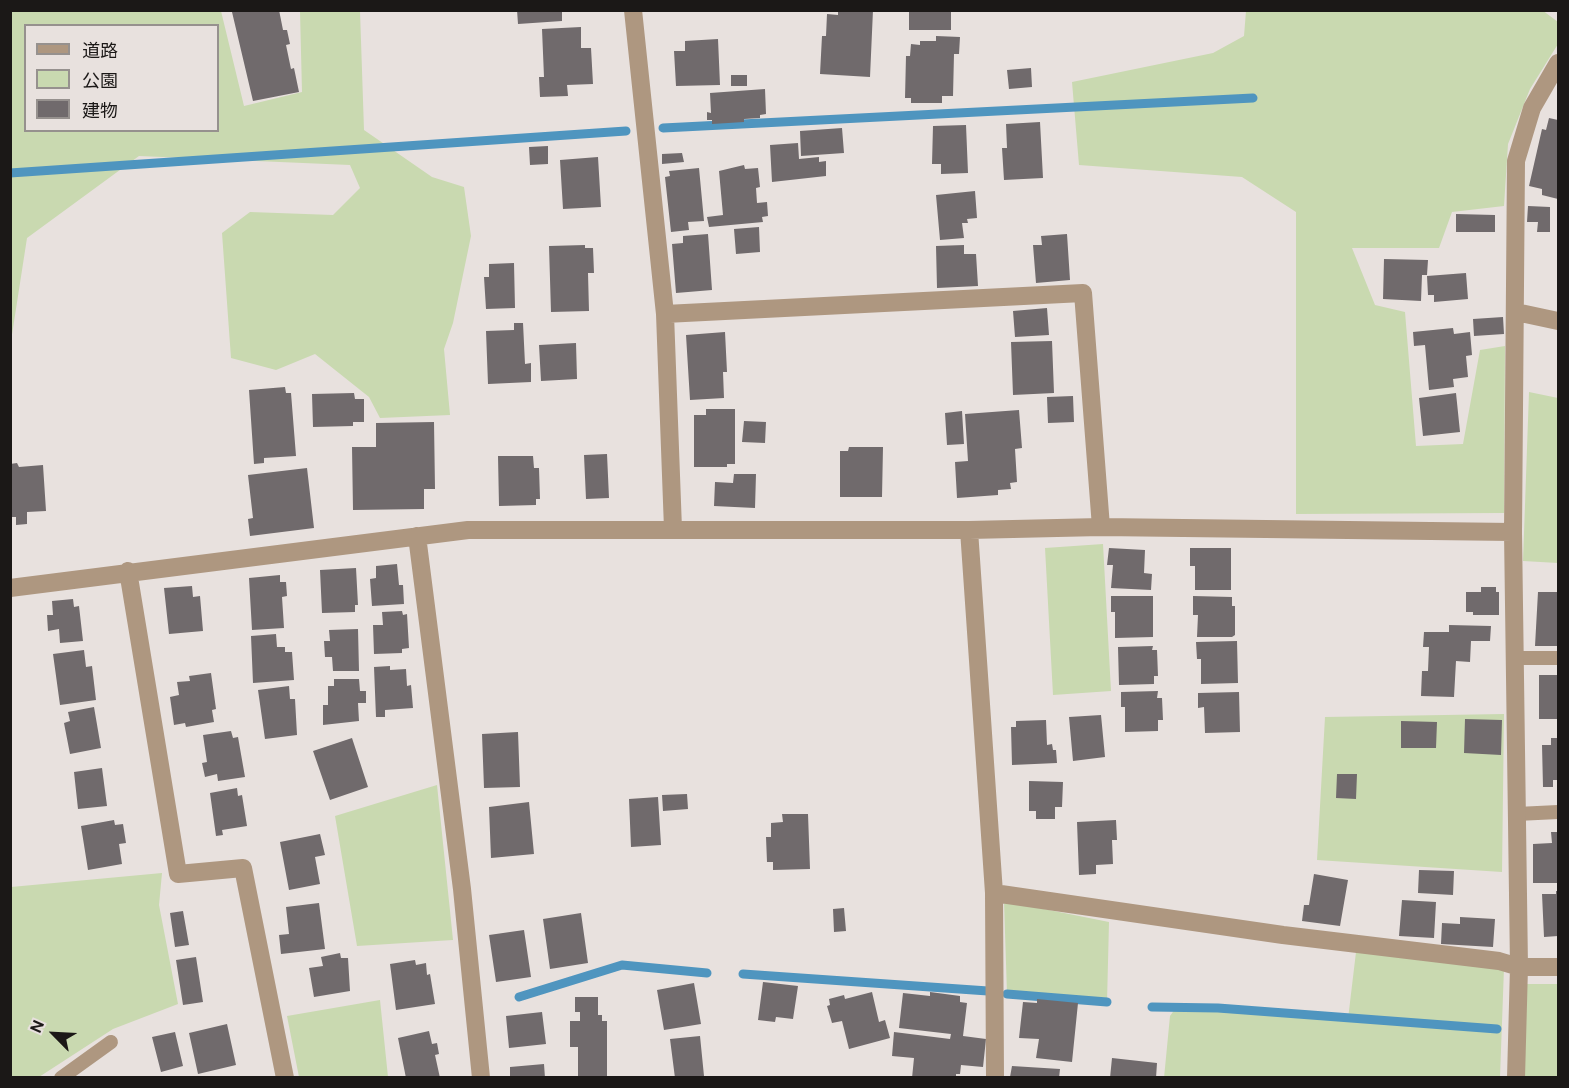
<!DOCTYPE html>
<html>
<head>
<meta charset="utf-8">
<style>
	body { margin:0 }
	#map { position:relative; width:1569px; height:1088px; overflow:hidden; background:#e8e1de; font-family:"DM Sans","Noto Sans JP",sans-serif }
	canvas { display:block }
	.frame { position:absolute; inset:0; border:12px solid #1b1817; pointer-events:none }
	.legend { position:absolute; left:24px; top:24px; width:195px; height:108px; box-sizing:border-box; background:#e8e1de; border:2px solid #96918e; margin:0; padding:8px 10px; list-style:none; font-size:18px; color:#1b1817 }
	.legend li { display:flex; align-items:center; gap:12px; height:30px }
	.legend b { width:30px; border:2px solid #96918e }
	.north { position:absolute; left:24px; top:1004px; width:60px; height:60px; -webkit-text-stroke:4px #e8e1de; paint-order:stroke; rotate:294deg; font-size:16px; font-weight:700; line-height:24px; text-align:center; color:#1b1817 }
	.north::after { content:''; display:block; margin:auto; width:21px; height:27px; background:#1b1817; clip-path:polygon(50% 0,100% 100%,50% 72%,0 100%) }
</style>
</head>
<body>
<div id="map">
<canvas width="1569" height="1088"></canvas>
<div class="frame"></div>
<ul class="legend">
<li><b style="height:8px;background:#ae9780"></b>道路</li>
<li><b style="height:16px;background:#c9d9b0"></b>公園</li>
<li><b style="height:16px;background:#706a6c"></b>建物</li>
</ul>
<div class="north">N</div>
</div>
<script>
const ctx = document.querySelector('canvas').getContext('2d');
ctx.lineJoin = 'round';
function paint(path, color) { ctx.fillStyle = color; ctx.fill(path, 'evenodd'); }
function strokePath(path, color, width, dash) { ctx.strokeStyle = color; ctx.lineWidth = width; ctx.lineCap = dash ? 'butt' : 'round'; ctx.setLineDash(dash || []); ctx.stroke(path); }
paint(new Path2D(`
	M11 10 221 11 244 106 302 92 300 11H360L364 130 432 177 464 187 471 236 453 323 444 349 450 415 380 418 369 397 315 354 276 370 231 358 222 233 250 212 333 215 360 188 350 165 139 156 27 238 11 341ZM26 26H218V130H26Z
	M1542 10 1558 22V44L1530 89 1508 144 1504 206 1452 212 1439 248H1352L1375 305 1405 312 1416 446 1463 444 1480 350 1505 346 1504 513 1296 514V212L1242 177 1079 165 1072 82 1213 53 1244 36 1246 11Z
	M1529 392 1558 398V563L1523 561Z
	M1103 544 1111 691 1053 695 1045 548Z
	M1504 714 1502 872 1317 860 1325 717Z
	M437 785 453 940 357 946 335 816Z
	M162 873 159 905 178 1004 113 1029 39 1077H11V887Z
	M1004 901 1109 922 1107 1002 1007 994Z
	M1356 952 1504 968 1500 1077 1164 1078 1170 1016 1175 1009 1218 1008 1348 1019Z
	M1525 984H1558V1077L1525 1078Z
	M380 1000 388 1077H299L287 1016Z`), '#c9d9b0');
strokePath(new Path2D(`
	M663 128 1253 98
	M10 173 626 131
	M743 974 988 991
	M1007 994 1107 1002
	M519 997 622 965 707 973
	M1152 1007 1218 1008 1497 1029`), '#4f95bf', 9);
paint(new Path2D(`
	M239 10H279L283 30H287L290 44 286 45 291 69 294 68 299 92 253 101 232 12Z
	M517 10H562V21L518 24Z
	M838 10H873L870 77 820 74 822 36H826L827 14 838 15Z
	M909 10H951V30H909Z
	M581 27V48H591L593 84 567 85 568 96 540 97 539 77H544L542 29Z
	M936 36 960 37 959 54H954L953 96H942V103H911V98H905L906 56H910L911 44 920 45V41H936Z
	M718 39 720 85 676 86 674 51H685V41Z
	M1031 68 1032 87 1009 89 1007 70Z
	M731 75H747V86H731Z
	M765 89 766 114 760 115V118L744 119V122L712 124V120H707V112L711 113 710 93Z
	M1549 118 1558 120V199L1542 195V189L1529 186 1542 129 1546 130Z
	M1040 122 1043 178 1004 180 1002 148H1007L1006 124Z
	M966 125 968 173 941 174V164H932L933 126Z
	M842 128 844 153 801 156 800 131Z
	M798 143 799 159 819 157V162L826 161V176L772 182 770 145Z
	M548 146V164L530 165 529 147Z
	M682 153 684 162 662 164V154Z
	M598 157 601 207 563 209 560 160Z
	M744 165 745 169 758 168 760 187 756 188 757 203 767 202 768 216 762 217 763 222 709 227 707 217 723 215 719 171Z
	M699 168 704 221 688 222 689 230 671 232 665 177 670 176 669 171Z
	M975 191 977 218 967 219 968 223H962L964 238 940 240 936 195Z
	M1528 206 1550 207V232H1537L1538 222H1527Z
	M1456 214 1495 215V232H1456Z
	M759 227 760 252 736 254 734 229Z
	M708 234 712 290 676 293 672 244 683 243V236Z
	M1067 234 1070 280 1036 283 1033 245H1042L1041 236Z
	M585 245V248H593L594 273H588L589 311 551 312 549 246Z
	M964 245V254H976L978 286 937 288 936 246Z
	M1384 259 1428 260 1427 275H1422L1421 301 1383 299Z
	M514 263 515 308 486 309 484 277H489V264Z
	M1466 273 1468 299 1434 302V295H1428L1427 276Z
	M1047 308 1049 335 1015 337 1013 311Z
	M1503 317 1504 334 1474 336 1473 319Z
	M514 323H523L525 364 531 363V382L488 384 486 331 514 330Z
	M1453 328 1454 334 1470 332 1472 355 1466 356 1468 377 1453 379 1454 387 1429 390 1425 345 1414 346 1413 332Z
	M725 332 727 372H723L724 398 690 400 686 335Z
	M1052 341 1054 393 1013 395 1011 342Z
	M576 343 577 379 541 381 539 345Z
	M285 387 286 393H291L296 456 264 458V463L254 464 249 390Z
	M354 393 355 399H364V422H353V426L313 427 312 394Z
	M1456 393 1460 432 1423 436 1419 398Z
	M1073 396 1074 422 1048 423 1047 397Z
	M706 409H735V464H727V467H694V415H706Z
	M1019 410 1022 448 1015 449 1017 482 1010 483 1011 489 998 490V495L957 498 955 462 968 461 965 414Z
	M962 411 964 444 947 445 945 413Z
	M744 421 766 422 765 443 742 442Z
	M434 422 435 489H424V509L353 510 352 447H376V423Z
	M849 447H883L882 497H840V451H848Z
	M607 454 609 498 586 499 584 455Z
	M498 456H533L534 468H539L540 499H536V505L499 506Z
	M17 463 19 467 43 465 46 511 27 512V524L16 525V517H12L10 512V464Z
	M307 468 314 528 250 536 248 519 253 518 248 475Z
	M734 474H756L755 508 714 506 715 482 733 483Z
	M1109 548 1145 550 1144 573 1152 574 1151 590 1111 588 1113 565H1107Z
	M1190 548H1231V590H1195V566H1190Z
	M397 564 399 585H403L404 604 372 606 370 579 376 578V566Z
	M356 568 358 605H355V612L322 613 320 570Z
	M280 575V582H286L287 596 282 597 284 628 252 630 249 578Z
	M192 586 193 597 200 596 203 631 169 634 164 588Z
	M1481 587H1496V592H1499V615H1473V612H1466V592H1481Z
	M1538 592H1558V646H1535Z
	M1111 596H1153V637L1115 638V612H1111Z
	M1193 596 1232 597V606H1235V635L1232 637H1197L1198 615H1193Z
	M73 599 74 607 79 606 83 641 60 643 59 629 48 631 47 615H53L52 601Z
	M402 611 403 615 407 614 409 648 402 649V653L374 654 373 625H383L382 612Z
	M1449 625 1491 626 1490 641H1471L1470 662 1456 661 1454 697 1421 696 1422 671H1428L1429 647H1423L1424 632H1449Z
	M358 629 359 671H333L332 657H325L324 641H330L329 630Z
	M276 634 277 647H285V652H292L294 680 253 683 251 636Z
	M1237 641 1238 683 1201 684V659H1197L1196 642Z
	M1153 646 1152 650H1157L1158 676H1154V684L1119 685 1118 647Z
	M84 650 86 667 92 666 96 700 60 705 53 654Z
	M390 666V670L406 669 407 686 411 685 413 708 385 710V717H376L374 667Z
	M211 673 216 709 212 710 214 722 186 727 185 723 174 725 170 697 179 695 177 682 190 681 189 676Z
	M1539 675H1558V719H1539Z
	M334 679H359L360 691H366V703H358L359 721 323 725V705H328V686H334Z
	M289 686 290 699H295L297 735 265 739 258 690Z
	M1158 691 1157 698H1162L1163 720H1158V731L1125 732V707H1121V692Z
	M1239 692 1240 732 1205 733 1204 707 1198 708V693Z
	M94 707 101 748 70 754 64 723 70 721 68 712Z
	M1101 715 1105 757 1073 761 1069 717Z
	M1465 719 1502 720 1501 755 1464 753Z
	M1046 720 1047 745 1052 744 1053 750H1056L1057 763 1012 765 1011 727H1016V721Z
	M1401 721 1437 722 1436 748H1401Z
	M231 731 233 738 238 737 245 777 218 781 217 774 205 777 202 763 207 762 203 735Z
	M518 732 520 787 484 788 482 734Z
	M352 738 368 787 330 800 313 751Z
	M1551 738H1558V780H1553V787H1543L1542 745H1551Z
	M102 768 107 806 78 809 74 772Z
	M1337 774H1357L1356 799 1336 798Z
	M1029 781 1063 782 1062 807H1055V819H1036V811H1029Z
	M237 788 238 796 242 795 247 826 222 830 223 835 216 836 210 793Z
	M687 794 688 809 663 811 662 795Z
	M658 797 661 845 631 847 629 799Z
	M529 802 534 854 491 858 489 807Z
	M782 814H808L810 869 773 870V862H767L766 837H771V823L783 822Z
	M114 820 115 825 123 824 126 843 119 844 122 864 88 870 81 826Z
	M1116 820 1117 840H1112L1113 864 1096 865V874L1079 875 1077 822Z
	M1551 832H1558V883H1533V844L1552 843Z
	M320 834 325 855 315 857 320 884 289 890 280 842Z
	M1419 870 1454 871 1453 895 1418 893Z
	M1314 874 1348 880 1340 926 1302 921 1304 905H1309Z
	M1556 891H1558V936L1544 937 1542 894H1556Z
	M1402 900 1436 902 1434 938 1399 936Z
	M319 903 325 949 281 954 279 935 289 934 286 907Z
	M844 908 846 931 834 932 833 909Z
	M183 911 189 945 175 947 170 913Z
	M581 913 588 963 550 969 543 919Z
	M1460 917 1495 919 1493 947 1441 944 1442 923 1460 924Z
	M524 930 531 977 496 982 489 935Z
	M340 953 341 958H348L350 991 314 997 309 968 323 966 321 957Z
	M196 957 203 1002 183 1005 176 960Z
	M415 960 416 965 426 963 427 975 430 974 435 1004 396 1010 390 964Z
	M763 982 798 986 793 1019 776 1017 775 1022 758 1020Z
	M694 983 701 1024 664 1030 657 990Z
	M872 992 879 1022 885 1020 890 1038 849 1049 842 1021 832 1023 827 1006 830 1005 829 999 844 995 845 999Z
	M930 992 960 996V1002L967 1003 963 1036 986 1039 983 1067 961 1065 960 1074H956V1078H912L914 1058 892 1056 894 1032 950 1039 951 1034 899 1028 903 993 930 996Z
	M575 997H598V1015H602V1021H607V1078H578V1047H570V1021H580V1012H575Z
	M1037 999 1078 1003 1072 1062 1036 1058 1039 1039 1019 1038 1023 1002 1037 1003Z
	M542 1012 546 1044 509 1048 506 1016Z
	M227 1024 236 1065 198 1074 189 1033Z
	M429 1031 432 1044 437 1043 439 1054 435 1055 440 1078H406L398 1038Z
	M175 1032 183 1066 161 1072 152 1037Z
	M700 1036 704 1076 675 1078 670 1039Z
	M1112 1058 1157 1063 1156 1078H1110Z
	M544 1064 545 1078H510V1067Z
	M1012 1066 1060 1069 1059 1078 1010 1077Z`), '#706a6c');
strokePath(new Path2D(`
	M1516 658H1558
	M1517 814 1558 812
	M61 1078 111 1042`), '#ae9780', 14);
strokePath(new Path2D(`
	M633 10 665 314 673 529
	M1516 312 1558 321
	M665 314 1083 293 1101 527
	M969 530 994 893 995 1078
	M417 536 462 889 481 1078
	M128 571 178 874 243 868 285 1078
	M10 588 468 530H969L1101 527 1513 532
	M994 893 1283 935 1499 961 1519 967H1558
	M1516 1078 1519 967 1513 532 1516 161 1532 108 1558 63`), '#ae9780', 18);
</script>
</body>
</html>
